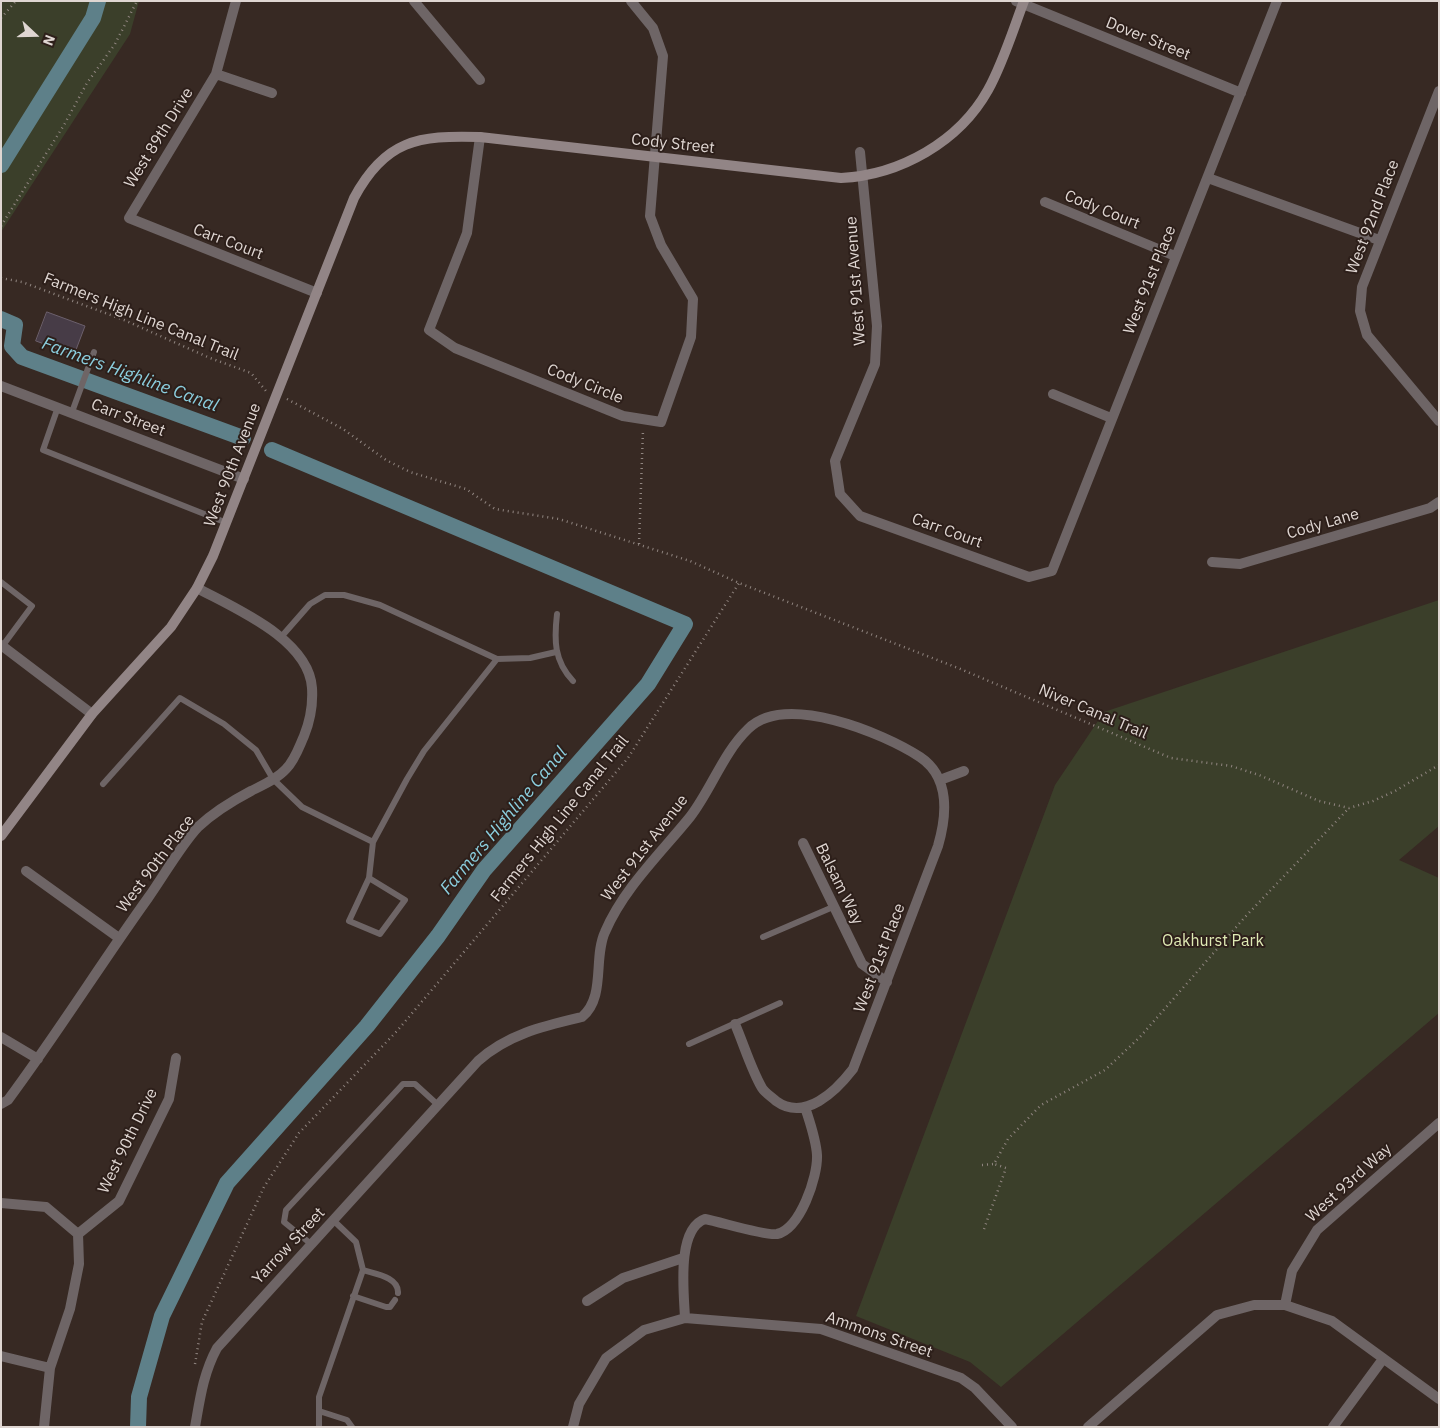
<!DOCTYPE html>
<html>
<head>
<meta charset="utf-8">
<style>
  body { margin:0 }
  #map { position:relative; width:1440px; height:1428px; overflow:hidden; background:#372923; font-family:"IBM Plex Sans",sans-serif }
  canvas { display:block }
  .frame { position:absolute; inset:0; border:2px solid #dfd6d2; pointer-events:none }
  .north { position:absolute; left:10px; top:10px; width:50px; height:50px; -webkit-text-stroke:4px #2d1f1a; paint-order:stroke; rotate:111deg; font-size:14px; font-weight:700; line-height:20px; text-align:center; color:#dfd6d2 }
  .north::after { content:''; display:block; margin:auto; width:18px; height:22px; background:#dfd6d2; clip-path:polygon(50% 0,100% 100%,50% 72%,0 100%) }
</style>
</head>
<body>
<div id="map">
<canvas width="1440" height="1428"></canvas>
<div class="frame"></div>
<div class="north">N</div>
</div>
<script>
const context = document.querySelector('canvas').getContext('2d');
context.lineJoin = 'round';
function fillPath(path, color) {
  context.fillStyle = color;
  context.fill(path, 'evenodd');
}
function strokePath(path, color, width, dash) {
  context.strokeStyle = color;
  context.lineWidth = width;
  context.lineCap = dash ? 'butt' : 'round';
  context.setLineDash(dash || []);
  context.stroke(path);
}
function label(font, color, halo, rows, align = 'center') {
  context.font = font + ' "IBM Plex Sans",sans-serif';
  context.lineWidth = 4;
  context.setLineDash([]);
  context.textBaseline = 'middle';
  context.strokeStyle = halo;
  context.fillStyle = color;
  for (const [text, x, y, turn = 0] of rows) {
    context.save();
    context.translate(x, y);
    context.rotate((+turn || 0) * Math.PI / 180);
    context.textAlign = isNaN(turn) ? turn : align;
    if (halo) context.strokeText(text, 0, 0);
    context.fillText(text, 0, 0);
    context.restore();
  }
}
fillPath(new Path2D(`
  M1,1H139L130,34L1,232Z
  M1439,600V826L1399,860L1439,878V1013L1001,1387L970,1362L856,1316L1055,785L1104,712Z`), '#3b3f2a');
strokePath(new Path2D(`
  M1,165L93,18L98,1
  M1,319L15,325L12,346L22,357L243,438
  M138,1427L139,1397L162,1316L227,1183L367,1026L438,936L484,870L648,684L685,624L272,450`), '#5e8089', 16);
const building = new Path2D(`
  M47,312L85,326L74,355L36,341Z`);
fillPath(building, '#473c47');
strokePath(building, '#6c606c', 1);
strokePath(new Path2D(`
  M1,18L16,1
  M1,226L64,125L87,83L115,44L137,1
  M1,278L22,282L124,320L210,358L251,373L266,391
  M287,399L343,429L386,460L410,472L466,489L495,509L559,519L690,561L739,583L958,668L1171,758L1231,766L1259,775L1319,801L1349,808L1373,801L1395,791L1439,765
  M639,544L643,430
  M982,1165L994,1164
  M984,1229L1006,1168L994,1164L1008,1139L1041,1105L1105,1070L1140,1037L1245,917L1349,808
  M195,1364L202,1322L264,1187L299,1133L397,1031L628,758L739,583`), '#918681', 2.5, [1, 4]);
strokePath(new Path2D(`
  M58,407L43,450L227,523
  M72,412L94,352
  M1,582L32,606L1,648
  M557,614C554,640 554,661 573,681
  M282,636L310,604L325,595H344L380,605L497,659L530,658L556,652
  M103,784L180,698L224,724L256,750L273,779L302,807L373,842
  M369,878L405,900L380,934L349,921L369,878L373,842L407,779L424,751L497,659
  M763,937L833,907
  M689,1044L780,1003
  M311,1244L284,1222L286,1210L403,1084H415L438,1105
  M363,1270C375,1274 399,1277 398,1293
  M353,1296L386,1307H390L395,1300
  M319,1411L347,1420L352,1427
  M319,1427V1397L363,1270L356,1242L333,1220`), '#6e6566', 6);
strokePath(new Path2D(`
  M236,1L216,74L129,218L317,293
  M414,1L480,80
  M1016,1L1241,93
  M216,74L272,93
  M1439,91L1362,287L1360,311L1367,335L1439,421
  M480,137L467,233L429,330L455,348L623,416L661,422L691,337L693,299L661,245L650,216L663,56L653,28L631,1
  M860,152L877,326L875,364L835,461L840,494L860,516L1029,577L1052,571L1277,1
  M1208,178L1379,240
  M1045,202L1175,256
  M1,386L244,479
  M1053,394L1111,418
  M1212,562L1240,564L1430,508L1439,502
  M1,645L92,714
  M940,780L964,771
  M803,843L862,964L887,982
  M26,871L119,938
  M1,1037L38,1059
  M1,1104L8,1100C57,1034 100,965 148,898C163,877 181,845 198,827C214,812 232,801 251,791C263,785 277,779 286,769C295,760 299,747 304,736C310,721 313,704 312,688C309,639 234,608 197,588
  M1,1203L46,1207L78,1234
  M587,1301L623,1278L683,1258
  M1285,1305L1292,1271L1317,1230L1439,1123
  M685,1318C684,1294 676,1229 705,1219C721,1222 765,1236 777,1234C800,1229 818,1177 817,1155C816,1139 810,1123 805,1107
  M1,1356L50,1368
  M44,1427L50,1368L70,1309L79,1264L78,1234L119,1201L169,1099L176,1058
  M195,1427C200,1399 203,1374 217,1348L478,1061C508,1034 544,1026 582,1017C606,997 593,958 605,932C624,888 660,854 690,817C711,790 723,753 748,729C785,692 883,733 920,757C950,777 947,815 938,846L853,1069C836,1091 805,1122 776,1101C772,1097 765,1093 762,1088C751,1069 744,1045 735,1024
  M573,1427L579,1404L606,1358L644,1330L685,1318L821,1329L961,1378L975,1388L1012,1427
  M1088,1427L1217,1315L1254,1305H1285L1332,1321L1439,1399
  M1333,1427L1383,1359`), '#6e6566', 10);
strokePath(new Path2D(`
  M1,836L92,714L171,627L197,588L213,556L354,198C385,140 418,135 480,137L841,178C900,175 959,142 988,90C1003,63 1013,30 1024,1`), '#928586', 10);
label('16px', '#dfd6d2', '#2d1f1a', [
  ["Dover Street",1148,39,22],
  ["West 89th Drive",159,138,-58],
  ["Cody Street",673,144,6],
  ["Cody Court",1102,210,22],
  ["West 92nd Place",1373,217,-69],
  ["Carr Court",228,242,21],
  ["West 91st Place",1150,280,-68],
  ["West 91st Avenue",856,281,-94],
  ["Farmers High Line Canal Trail",141,317,22],
  ["Cody Circle",585,384,22],
  ["Carr Street",128,418,21],
  ["West 90th Avenue",233,465,-69],
  ["Cody Lane",1323,524,-16],
  ["Carr Court",947,531,20],
  ["Niver Canal Trail",1093,712,23],
  ["Farmers High Line Canal Trail",560,819,-51],
  ["West 91st Avenue",645,848,-52],
  ["West 90th Place",156,864,-53],
  ["Balsam Way",839,884,64],
  ["West 91st Place",880,958,-69],
  ["West 90th Drive",128,1141,-64],
  ["West 93rd Way",1349,1183,-42],
  ["Yarrow Street",289,1246,-47],
  ["Ammons Street",879,1335,19]
]);
label('16px', '#dfeab4', '#2d1f1a', [
  ["Oakhurst Park",1213,941]
]);
label('italic 18px', '#8bcede', '#2d1f1a', [
  ["Farmers Highline Canal",130,375,20],
  ["Farmers Highline Canal",504,821,-50]
]);
</script>
</body>
</html>
